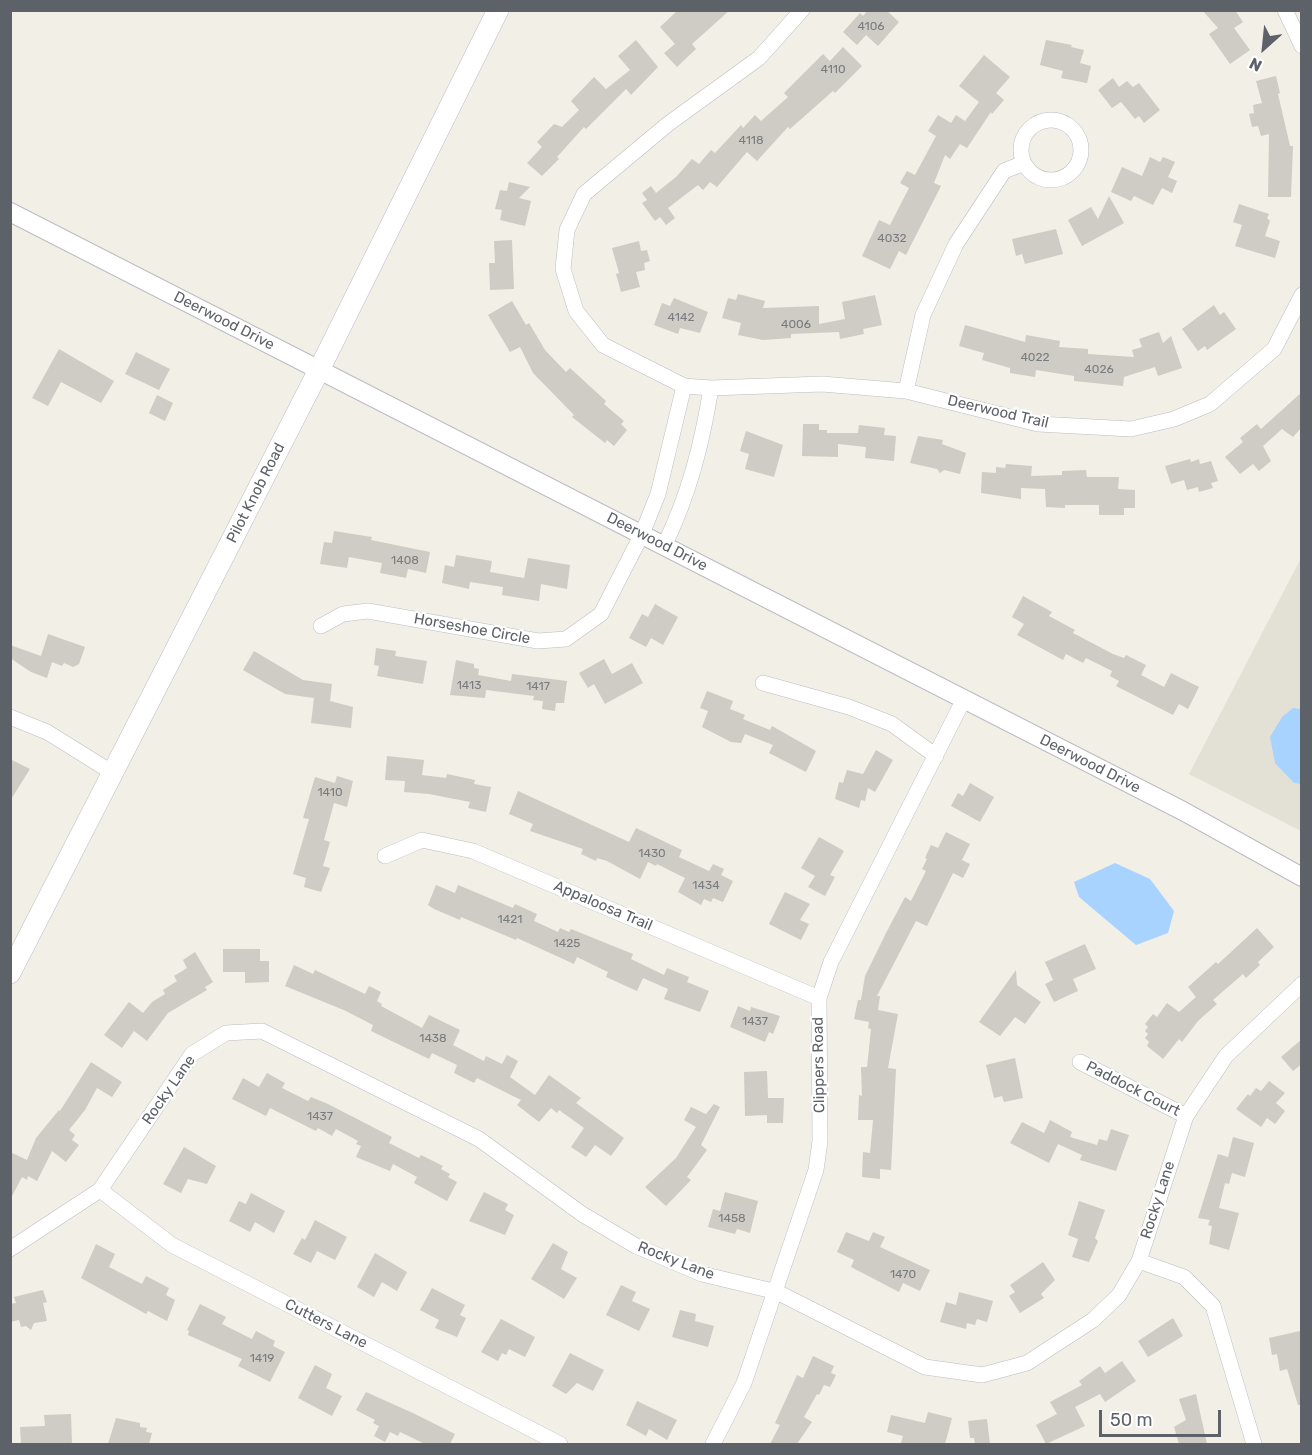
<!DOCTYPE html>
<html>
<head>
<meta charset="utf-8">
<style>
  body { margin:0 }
  #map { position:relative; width:1312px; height:1455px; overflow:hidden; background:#f1efe6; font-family:Rubik,sans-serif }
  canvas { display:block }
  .frame { position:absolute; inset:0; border:12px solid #5d6168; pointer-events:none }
  .north { position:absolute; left:1234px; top:18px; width:60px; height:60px; -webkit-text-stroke:4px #fff; paint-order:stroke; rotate:207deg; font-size:16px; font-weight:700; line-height:24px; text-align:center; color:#5d6168 }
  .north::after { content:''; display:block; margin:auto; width:21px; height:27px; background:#5d6168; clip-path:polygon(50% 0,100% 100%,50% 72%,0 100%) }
  .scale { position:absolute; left:1099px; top:1410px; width:122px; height:27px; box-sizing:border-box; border:3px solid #5d6168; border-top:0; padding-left:8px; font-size:18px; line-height:21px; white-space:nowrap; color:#5d6168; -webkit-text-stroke:4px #fff; paint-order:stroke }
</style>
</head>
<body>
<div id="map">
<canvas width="1312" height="1455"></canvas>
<div class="frame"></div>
<div class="north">N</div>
<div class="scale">50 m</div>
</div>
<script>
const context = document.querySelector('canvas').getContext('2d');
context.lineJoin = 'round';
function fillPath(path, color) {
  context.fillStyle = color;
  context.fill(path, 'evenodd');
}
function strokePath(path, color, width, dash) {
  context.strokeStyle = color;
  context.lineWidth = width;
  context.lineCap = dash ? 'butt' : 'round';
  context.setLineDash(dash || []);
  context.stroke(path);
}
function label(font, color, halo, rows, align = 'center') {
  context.font = font + ' Rubik,sans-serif';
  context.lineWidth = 4.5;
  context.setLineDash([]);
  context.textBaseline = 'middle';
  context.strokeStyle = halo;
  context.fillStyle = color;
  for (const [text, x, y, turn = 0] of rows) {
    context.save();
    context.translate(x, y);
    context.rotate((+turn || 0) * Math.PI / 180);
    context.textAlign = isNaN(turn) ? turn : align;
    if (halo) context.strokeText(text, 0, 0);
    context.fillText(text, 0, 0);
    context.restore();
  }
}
fillPath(new Path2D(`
  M1301,558V831L1189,774Z`), '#e3e1d6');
fillPath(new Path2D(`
  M1293,708L1301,709V784L1294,783L1275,763L1270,737L1282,717Z
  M1115,863L1150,879L1174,911L1168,933L1136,945L1079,897L1074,882Z`), '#a8d3ff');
fillPath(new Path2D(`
  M678,10H730L692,44L696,49L677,67L664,53L675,44L660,27Z
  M868,10H886L899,22L878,46L866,35L857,45L843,32L860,13L863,16Z
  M1202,10H1235L1243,22L1234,28L1250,50L1230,64L1209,34L1218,28Z
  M636,40L658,67L631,95L626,89L586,129L584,127L557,157L559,159L542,176L527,163L542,147L537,142L554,124L562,127L579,110L571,101L594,77L606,89L630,70L618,56Z
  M1046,40L1072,45L1071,47L1084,50L1080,63L1091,66L1087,83L1061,78L1063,71L1040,65Z
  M843,47L862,66L835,93L833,91L790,129L788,127L757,161L747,152L717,187L710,182L703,190L698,185L668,208L675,218L666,225L660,217L655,221L642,203L647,200L642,193L651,186L656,193L676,177L692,159L699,164L711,150L715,153L741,125L743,128L755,115L761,121L788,97L784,93L823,54L830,61Z
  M984,55L1010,77L996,93L1004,100L992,114L991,112L967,148L960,144L950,159L945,155L934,183L941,186L906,255L899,251L890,269L862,256L879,220L890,225L909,188L900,183L907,171L915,175L936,136L928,131L938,115L951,123L956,115L965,121L979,102L959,86Z
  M1276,76L1280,93L1278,94L1290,146H1293L1291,197H1268L1269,134L1261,136L1258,126L1252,127L1249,114L1254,113L1253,105L1262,103L1256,81Z
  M1113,78L1119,87L1127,81L1133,87L1139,83L1160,110L1144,123L1139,116L1135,119L1121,102L1112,108L1098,90Z
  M1150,157L1160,162L1163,157L1175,162L1168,177L1177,181L1172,193L1162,188L1153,205L1134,196L1131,201L1111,192L1122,167L1142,176Z
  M509,182L530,187L519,198L531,201L525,226L500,220L502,210L495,209L500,190L507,191Z
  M1109,196L1124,223L1082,246L1068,220L1091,207L1098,219Z
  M1239,204L1269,214L1267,218L1270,221L1265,236L1280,241L1275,258L1235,246L1242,225L1233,222Z
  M1056,229L1063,254L1025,264L1022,254L1016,256L1012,239Z
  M512,240L514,289L490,290L489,263H495L494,241Z
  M639,241L641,251L647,250L650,261L644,263L645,270L636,272L640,287L621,292L616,274L619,273L612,248Z
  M738,294L765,301L763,308L819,306V324L845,319L842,302L875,295L882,325L863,329L864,334L840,339L839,332L791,334V338L763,340L738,335L741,323L722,318L728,298L736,300Z
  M674,298L708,312L700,333L680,328L678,334L654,325L662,303L670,306Z
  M512,301L526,325L529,323L545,350L566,372L570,368L606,401L604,404L624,421L621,424L627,430L614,446L607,440L605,443L572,417L574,415L533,373L520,347L510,352L488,315Z
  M1214,305L1220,315L1224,312L1236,329L1207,350L1205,346L1198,351L1182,329Z
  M965,325L1025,342L1026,335L1060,341L1059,347L1088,349V354L1134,357L1132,350L1142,347L1139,339L1159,332L1163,343L1171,336L1182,368L1158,376L1155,367L1124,377L1123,386L1074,381V376L1036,370L1035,377L1010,373V368L982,360L984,353L959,346Z
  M59,349L114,381L101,403L61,382L48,406L32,398Z
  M136,352L170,369L159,390L125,374Z
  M1302,392V427L1293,437L1282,429L1263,446L1271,461L1259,471L1253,464L1240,474L1225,457L1243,442L1240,438L1257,424L1261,429Z
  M157,395L173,403L165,421L149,413Z
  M803,424H819V430H827V433H858L859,425L885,428L884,435L896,436L894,461L865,458L866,447L838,444V457L802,456Z
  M746,431L783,445L774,477L745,469L749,454L740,451Z
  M918,436L943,440L942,444L966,453L960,474L944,470L940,473L937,469L910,463Z
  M1190,459L1191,462L1199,459L1200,464L1211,461L1218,481L1211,483L1213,488L1199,492L1198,487L1187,490L1184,480L1171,484L1165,466Z
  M1006,464L1032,466L1031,476L1062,475V471L1086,470L1087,477H1119L1118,489L1135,490V508H1124V515H1099V505H1065V508L1046,507L1045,489L1021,488V499L981,493L982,472L996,473V467L1005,468Z
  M334,531L372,537L371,540L430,552L426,573L408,569L406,578L380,573L382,563L349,557L347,568L320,564L324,542L332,543Z
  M456,555L492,561L490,572L524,578L528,558L570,565L567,589L541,584L539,601L502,595L503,587L470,582L469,589L442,583L445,565L454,567Z
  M1023,596L1052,612L1049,616L1075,630L1073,633L1113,654L1124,658L1126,655L1146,665L1141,675L1164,687L1171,673L1199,687L1188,709L1179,704L1173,715L1116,686L1119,681L1110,676L1112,671L1086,658L1083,663L1066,654L1063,660L1017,635L1024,624L1012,617Z
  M655,604L678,617L663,645L651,638L646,647L629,638L642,614L648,617Z
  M48,634L85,647L79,664L73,667L64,663L62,666L52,662L47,678L31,672L10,658V645L41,656Z
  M376,648L396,651L395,656L427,661L423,684L377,676L379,666L374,665Z
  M254,651L303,680L332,684L330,701L353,707L351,728L311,723L314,698L285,694L243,670Z
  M604,659L612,674L632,663L643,683L605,704L594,684L588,688L579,673Z
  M456,660L474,664V668L479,669L478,675L511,681L512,674L567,681L564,703H556L555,711L542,709L543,701L533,700L534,696L486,690L485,698L450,695Z
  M707,691L733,701L730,709L745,715L743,719L770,730L772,726L816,751L806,772L769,753L773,745L745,734L741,743L731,742L702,727L708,711L700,708Z
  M876,750L893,760L875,792L868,788L865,801L861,800L859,808L835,799L839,782L843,783L847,770L863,774Z
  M387,756L424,760L422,775L446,778L447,774L475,780L474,784L491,787L486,812L468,808L470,802L429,794L404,792L405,781L385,780Z
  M10,759L30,769L10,801Z
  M337,776L353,781L347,807L334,803L324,840L330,842L323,866L330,868L321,892L304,887L306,878L293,874L309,819L303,818L315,777L335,783Z
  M970,783L994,797L980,822L951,806L958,793L963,796Z
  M518,791L629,842L636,828L682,850L679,857L709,871L713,864L724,869L721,875L733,881L723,902L713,898L711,902L704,899L701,905L678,892L685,878L657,864L656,866L648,862L640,879L607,861L597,858L596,861L581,854L583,849L530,831L533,824L509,814Z
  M946,832L970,844L962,860L970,864L963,878L953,873L927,926L916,921L877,996H880L878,1010L898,1014L888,1068L896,1069L891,1170L880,1169V1179L862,1177L863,1152L870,1153L873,1120H858L859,1095L862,1096L861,1067H867L871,1029L868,1028L869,1022L854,1019L858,1000H861L865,976L886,933L905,897L911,901L926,871L922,869L927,859L925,858L931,845L938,848Z
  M819,837L844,851L830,875L835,877L825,896L808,887L815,876L801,868Z
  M436,885L455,893L458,885L513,908L515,904L537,914L534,921L558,932L560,928L569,932L571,929L633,954L631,959L664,975L667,968L689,977L687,982L709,991L700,1012L664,999L668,989L643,978L637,991L606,977L608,972L577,957L574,964L517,938L516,940L461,917L460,920L434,909L428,905Z
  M785,892L810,904L800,920L809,924L801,940L769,924Z
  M1257,928L1274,947L1258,962L1260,965L1246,978L1243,974L1213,1000L1217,1004L1198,1021L1182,1042L1179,1039L1163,1059L1147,1046L1149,1042L1145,1038L1148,1034L1145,1031L1148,1027L1145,1024L1153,1014L1157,1017L1167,1003L1179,1012L1196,997L1188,987L1216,962L1218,964Z
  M1085,944L1096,969L1073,979L1078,991L1054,1002L1045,984L1053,980L1045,962Z
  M223,949H260V961H269V982L245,983V972H223Z
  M195,952L213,982L205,987L207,990L168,1013L147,1041L134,1031L122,1048L104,1035L129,1002L143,1013L152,1002L165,994L163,990L177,981L174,976L187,968L183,960Z
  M294,965L313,974L315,970L365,994L369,986L381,992L377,1001L382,1004L381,1006L422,1028L429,1015L460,1030L453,1045L484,1061L486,1056L502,1064L507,1055L518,1061L510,1077L535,1095L549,1075L581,1098L576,1103L624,1138L611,1156L595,1145L586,1157L571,1147L584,1128L559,1110L557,1113L551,1108L539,1122L517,1105L521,1100L477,1078L474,1083L454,1073L457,1065L432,1053L429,1059L371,1031L373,1025L346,1011L285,986Z
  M1016,970L1017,985L1041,1002L1025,1024L1015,1017L1000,1036L979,1022Z
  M738,1006L750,1011L751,1007L780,1016L773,1034L769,1032L765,1042L730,1027Z
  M1302,1039V1064L1293,1071L1281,1057Z
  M1015,1058L1023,1098L1004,1102L1002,1096L994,1098L986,1065Z
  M91,1062L122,1082L112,1097L97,1088L85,1110L69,1130L75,1135L72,1140L79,1145L66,1162L52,1151L37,1181L28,1176L27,1180L22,1177L10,1200V1152L27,1160L36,1138L59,1110L60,1111Z
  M767,1071L768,1098H784L783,1123H767V1115L745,1116L744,1072Z
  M267,1073L285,1083L282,1088L308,1101L311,1097L328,1104L392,1137L389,1143L419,1158L421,1155L443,1166L441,1169L450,1174L448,1177L457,1182L447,1201L414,1183L417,1177L393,1164L390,1171L356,1157L361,1146L356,1144L358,1141L336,1129L332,1136L318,1128L316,1131L270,1108L266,1116L232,1099L243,1078L259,1087Z
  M1269,1081L1285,1093L1276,1103L1285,1111L1275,1124L1267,1118L1261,1127L1236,1109L1248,1094L1250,1096L1256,1088L1261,1091Z
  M714,1104L720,1107L701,1145L707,1150L687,1177L691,1180L666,1206L645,1187L676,1158L696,1127L684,1120L691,1107L706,1114Z
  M1050,1120L1072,1132L1070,1137L1097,1145L1099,1139L1107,1141L1111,1129L1129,1135L1116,1171L1080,1160L1082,1155L1058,1144L1049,1163L1010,1143L1022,1122L1044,1133Z
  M1233,1137L1254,1143L1245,1177L1232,1173L1229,1184L1225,1183L1219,1208L1239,1213L1229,1250L1209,1244L1212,1226L1208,1225L1210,1220L1198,1218L1218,1154L1228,1157Z
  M184,1147L216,1166L207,1184L188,1179L181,1193L163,1184Z
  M484,1192L508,1204L505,1210L514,1215L505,1235L469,1221Z
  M725,1192L758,1201L750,1233L737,1229L735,1234L708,1227L713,1209L720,1211Z
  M251,1193L285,1211L274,1233L255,1222L250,1232L229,1221L239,1201L246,1204Z
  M1079,1201L1105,1210L1095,1238L1098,1241L1089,1262L1072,1257L1078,1239L1068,1235Z
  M315,1220L347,1237L335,1260L317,1251L311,1263L293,1254L302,1238L305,1240Z
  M846,1232L869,1241L873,1232L885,1237L880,1247L930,1270L920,1291L903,1283L899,1292L851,1267L854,1260L837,1252Z
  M553,1243L568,1252L561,1269L577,1278L564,1299L531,1279Z
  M96,1244L115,1254L109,1267L142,1284L146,1276L169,1288L166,1295L175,1300L167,1321L148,1311L146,1314L81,1278Z
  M375,1253L407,1272L397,1291L382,1282L374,1297L357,1287Z
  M1043,1262L1055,1280L1041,1294L1044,1298L1020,1313L1009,1296L1015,1292L1010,1285Z
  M621,1285L636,1292L632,1301L650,1309L639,1331L606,1315Z
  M432,1288L465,1305L460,1315L466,1318L457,1337L435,1328L439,1320L420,1310Z
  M43,1290L47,1302L43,1303L47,1321L34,1323L31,1330L26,1326L21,1327L19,1320L10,1322V1304L16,1303L14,1297Z
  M959,1292L993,1301L987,1322L977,1319L975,1325L967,1323L966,1329L940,1322L946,1302L956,1305Z
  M200,1304L226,1317L222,1324L252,1339L256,1331L275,1341L273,1346L285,1352L270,1382L238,1366L242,1359L188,1335L189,1331L187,1330Z
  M680,1310L696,1314L695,1321L714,1326L708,1347L672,1337Z
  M1173,1318L1183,1336L1148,1357L1138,1341Z
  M501,1319L535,1337L525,1357L509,1349L506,1355L502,1353L498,1361L481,1352Z
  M1300,1331L1302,1405H1298L1287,1369L1280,1371L1277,1354L1272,1355L1269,1338Z
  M570,1353L604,1370L593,1391L577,1383L566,1394L552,1386Z
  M813,1356L834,1366L831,1373L836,1375L830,1387L824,1385L819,1395L817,1394L804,1417L812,1422L797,1444H770L780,1425L775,1423L797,1375L803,1378Z
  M1122,1361L1136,1381L1105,1402L1100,1394L1075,1407L1085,1426L1046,1444L1036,1425L1057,1414L1050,1402L1082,1385L1079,1381L1100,1366L1105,1373Z
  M315,1365L332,1374L326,1388L342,1396L332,1416L298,1398Z
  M366,1392L415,1414L455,1434L450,1444H425L400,1432L398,1436L390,1432L385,1442L374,1436L379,1426L373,1423L375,1420L356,1410Z
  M1196,1394L1207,1444H1179L1174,1427L1186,1420L1179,1399Z
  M637,1401L677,1420L667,1440L649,1429L646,1436L626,1425Z
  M928,1412L952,1418L945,1444H908L901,1443L903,1436L887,1432L891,1415L925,1423Z
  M71,1414L72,1444H21L20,1427L45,1426L44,1415Z
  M116,1418L140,1423V1427L147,1428L146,1432L152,1433L149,1444H108Z
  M987,1419L990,1444H975L974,1438H970L968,1421Z`), '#ceccc4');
const minor = new Path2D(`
  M802,10L759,58L668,124L584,194L567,230L563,269L576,311L603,345L684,386L711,388L822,384L906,391L1038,424L1131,429L1174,419L1210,404L1274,349L1302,295
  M1285,10L1302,46
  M1021 150a30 30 0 1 1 60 0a30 30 0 1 1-60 0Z
  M906,391L923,315L956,244L1004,171L1024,163
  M664,546C689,495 702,444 711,388
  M321,626L343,614L368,611L538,641L566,639L601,614L642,534L658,494L684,386
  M763,683L849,707L892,724L936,756
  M10,717L47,732L113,773
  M385,856L422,840L473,851L819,998
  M1080,1062L1186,1116
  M100,1190L172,1245L560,1444
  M10,1249L100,1190L192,1054L226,1033L262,1031L479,1139L582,1214L636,1246L702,1274L777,1292L925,1367L982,1375L1027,1363L1093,1320L1119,1295L1139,1261L1186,1116L1226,1056L1302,984
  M1139,1261L1184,1277L1213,1306L1254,1444
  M713,1444L744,1383L816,1170L820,1141L819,998L831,962L964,699`);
const tertiary = new Path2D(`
  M10,212L1183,811L1302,877`);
const secondary = new Path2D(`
  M10,973L319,370L498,10`);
strokePath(minor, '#babdc2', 16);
strokePath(tertiary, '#babdc2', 20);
strokePath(secondary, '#bbbec5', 22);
strokePath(minor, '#fff', 15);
strokePath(tertiary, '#fff', 18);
strokePath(secondary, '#fff', 21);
label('12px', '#797c7f', null, [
  ["4106",871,27],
  ["4110",833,70],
  ["4118",751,141],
  ["4032",892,239],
  ["4142",681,318],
  ["4006",796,325],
  ["4022",1035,358],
  ["4026",1099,370],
  ["1408",405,561],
  ["1413",469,686],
  ["1417",538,687],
  ["1410",330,793],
  ["1430",652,854],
  ["1434",706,886],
  ["1421",510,920],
  ["1425",567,944],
  ["1437",755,1022],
  ["1438",433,1039],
  ["1437",320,1117],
  ["1458",732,1219],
  ["1470",903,1275],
  ["1419",262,1359]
]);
label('15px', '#5d6168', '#fff', [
  ["Deerwood Drive",224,321,27],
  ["Deerwood Trail",998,412,13],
  ["Pilot Knob Road",256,493,-63],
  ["Deerwood Drive",657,542,27],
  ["Horseshoe Circle",472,629,10],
  ["Deerwood Drive",1090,764,27],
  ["Appaloosa Trail",603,906,23],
  ["Clippers Road",819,1065,-91],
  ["Paddock Court",1133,1089,27],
  ["Rocky Lane",169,1090,-55],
  ["Rocky Lane",1158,1200,-72],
  ["Rocky Lane",676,1261,21],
  ["Cutters Lane",326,1324,27]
]);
</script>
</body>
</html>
